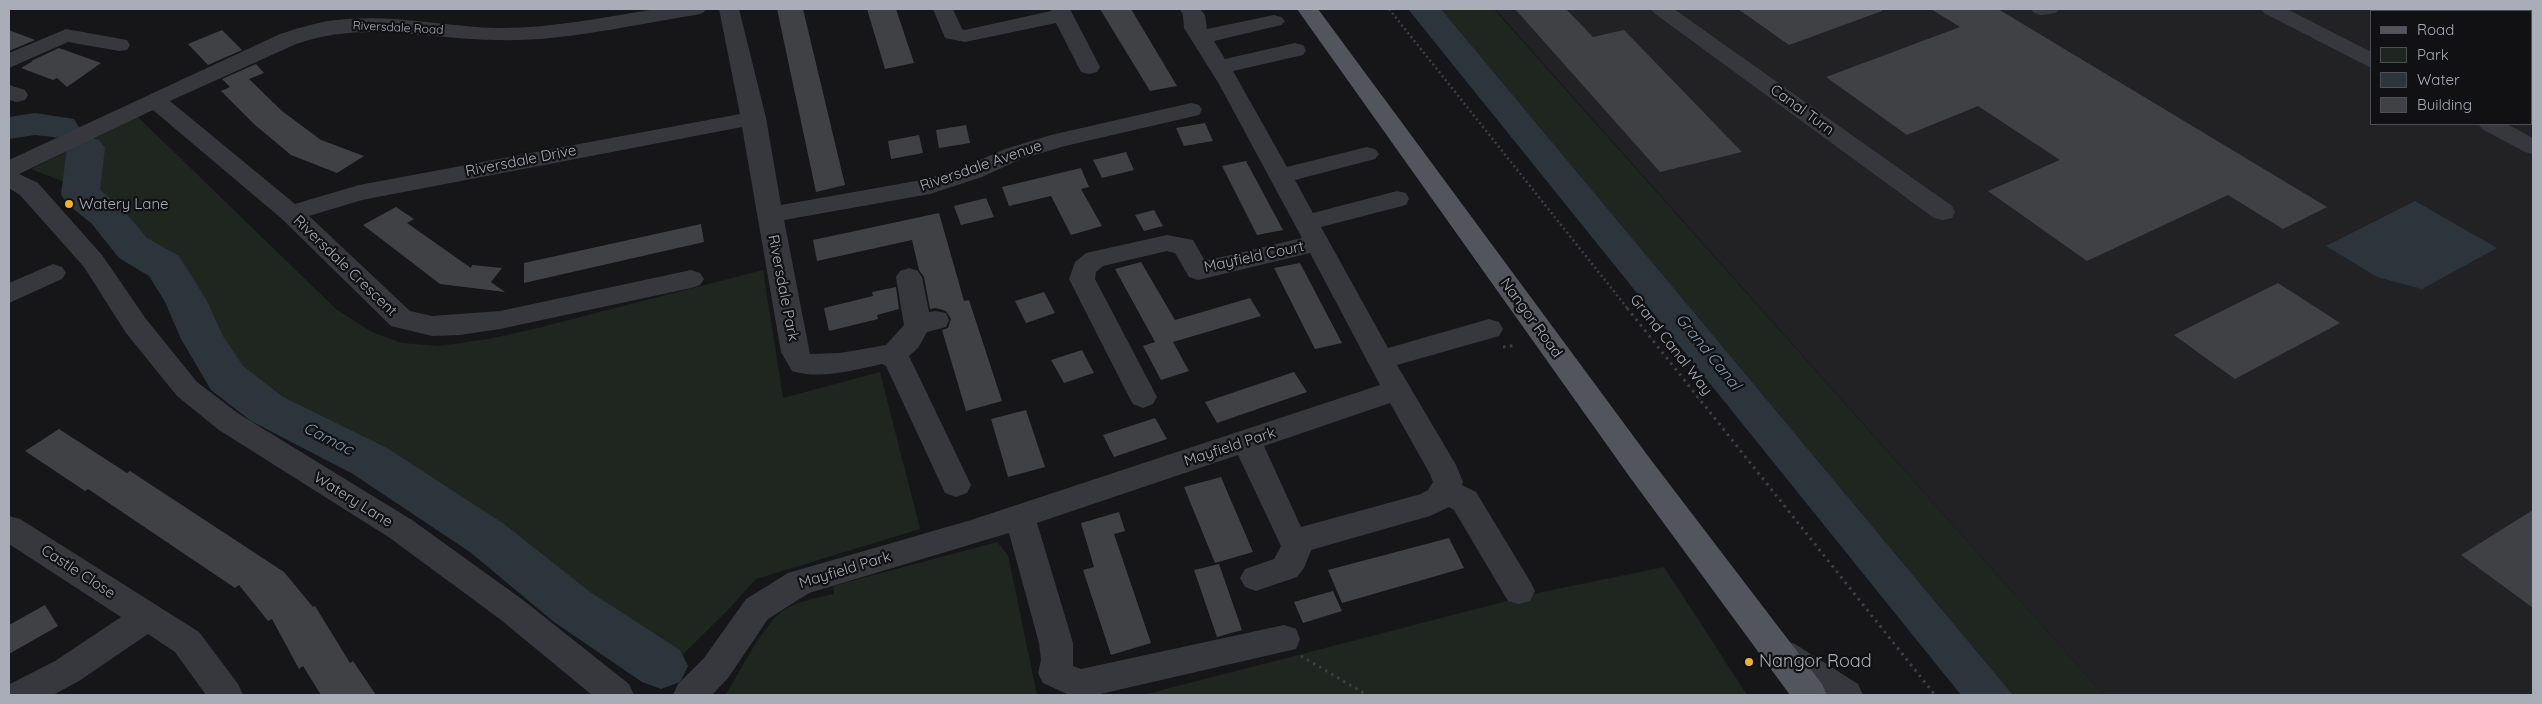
<!DOCTYPE html>
<html>
<head>
<meta charset="utf-8">
<style>
  body { margin:0 }
  #map { position:relative; width:2542px; height:704px; overflow:hidden; background:#161618; font-family:Quicksand,sans-serif }
  canvas { display:block }
  .frame { position:absolute; inset:0; border:10px solid #a8adb8; pointer-events:none }
  .legend { position:absolute; left:2370px; top:10px; width:162px; height:115px; box-sizing:border-box; background:#111113; border:1px solid #4d4f55; margin:0; padding:6px 9px; list-style:none; font-size:15px; color:#a8adb8 }
  .legend li { display:flex; align-items:center; gap:10px; height:25px }
  .legend b { width:25px; border:1px solid #4d4f55 }
</style>
</head>
<body>
<div id="map">
<canvas width="2542" height="704"></canvas>
<div class="frame"></div>
<ul class="legend">
<li><b style="height:6px;background:#53555c"></b>Road</li>
<li><b style="height:14px;background:#1e261f"></b>Park</li>
<li><b style="height:14px;background:#2c353c"></b>Water</li>
<li><b style="height:14px;background:#404145"></b>Building</li>
</ul>
</div>
<script>
const context = document.querySelector('canvas').getContext('2d');
context.lineJoin = 'round';
function fillPath(path, color) {
  context.fillStyle = color;
  context.fill(path, 'evenodd');
}
function strokePath(path, color, width, dash) {
  context.strokeStyle = color;
  context.lineWidth = width;
  context.lineCap = dash ? 'butt' : 'round';
  context.setLineDash(dash || []);
  context.stroke(path);
}
function label(font, color, halo, rows, align = 'center') {
  context.font = font + ' Quicksand,sans-serif';
  context.lineWidth = 4.5;
  context.setLineDash([]);
  context.textBaseline = 'middle';
  context.strokeStyle = halo;
  context.fillStyle = color;
  for (const [text, x, y, turn = 0] of rows) {
    context.save();
    context.translate(x, y);
    context.rotate((+turn || 0) * Math.PI / 180);
    context.textAlign = isNaN(turn) ? turn : align;
    if (halo) context.strokeText(text, 0, 0);
    context.fillText(text, 0, 0);
    context.restore();
  }
}
fillPath(new Path2D(`
  M1495,9H2533V695H2104ZM2371,11H2531V124H2371Z`), '#222225');
fillPath(new Path2D(`
  M1441,9H1494L2104,695H2013Z
  M138,117L337,310L372,332L402,343L439,346L488,339L534,329L763,270L783,398L880,372L920,529L756,579L727,611L675,662L629,630L577,601L545,572L494,535L379,456L278,403L237,375L213,336L194,298L169,264L139,243L115,211L87,191L31,169Z
  M997,542L1008,555L1037,695L726,694C740,672 760,630 780,613C793,602 817,598 834,594L833,586Z
  M1664,567L1747,695H1143L1542,592Z`), '#1e261f');
fillPath(new Path2D(`
  M1408,9H1441L2013,695H1961Z
  M2415,201L2497,248L2422,289L2377,277L2326,246Z`), '#2c353c');
fillPath(new Path2D(`
  M35,113L74,119L79,127L74,135L61,138L35,135L9,139V117Z
  M86,136L99,140L105,148L100,190L120,206L147,238L179,256L207,301L223,336L243,366L283,397L387,448L504,524L590,592L680,650L688,666L680,682L661,689L642,682L554,622L470,552L353,474L251,421L211,390L181,339L165,302L149,276L119,258L92,224L66,203L61,194L67,148L73,140Z`), '#2c353c');
fillPath(new Path2D(`
  M777,9H803L845,185L816,192Z
  M867,9H896L914,63L885,69Z
  M1100,9H1131L1177,86L1150,91Z
  M1515,9H1566L1593,37L1624,30L1742,152L1660,172Z
  M1738,9H1882V11L1789,45Z
  M1931,9H1998L2327,207L2283,229L2228,195L2087,261L1988,191L2060,160L1978,106L1907,135L1826,77L1960,27Z
  M9,30L35,40L9,51Z
  M222,30L242,50L208,65L188,44Z
  M59,48L101,63L67,87L57,78L53,80L21,68L33,61H31Z
  M256,64L264,73L249,79L282,111L321,140L364,156L337,173L291,155L255,125L221,91L230,87L222,79Z
  M1205,123L1213,141L1184,146L1176,128Z
  M966,125L970,143L939,148L936,130Z
  M919,135L923,153L891,159L888,141Z
  M1126,152L1134,170L1102,178L1093,160Z
  M1246,161L1283,230L1257,235L1222,166Z
  M1081,168L1089,187L1081,189L1102,226L1071,235L1051,196L1009,206L1002,187Z
  M986,198L994,217L961,225L954,206Z
  M396,207L414,219L407,223L471,268L472,265L502,268L491,282L505,292L440,284L363,225Z
  M1154,210L1163,226L1144,231L1135,215Z
  M939,213L964,301L969,300L1002,401L966,411L942,330L948,328L951,319L946,311L936,308L930,309L924,277L919,270L912,240L817,261L813,240Z
  M701,224L704,242L524,283V263Z
  M1141,262L1175,320L1250,298L1261,316L1173,342L1189,371L1161,380L1143,346L1155,342L1115,269Z
  M1300,263L1342,343L1315,349L1274,268Z
  M2278,283L2340,323L2235,379L2174,335Z
  M896,287L899,309L877,315L878,319L829,331L824,308L873,296L872,292Z
  M1044,292L1055,313L1026,323L1015,301Z
  M1082,350L1094,373L1064,383L1051,360Z
  M1294,372L1307,392L1217,423L1205,402Z
  M1026,410L1045,467L1008,477L991,419Z
  M1155,418L1167,439L1114,457L1103,435Z
  M59,429L127,473L130,471L284,572L313,607L315,606L350,663L353,661L376,695H321L303,666L299,669L272,619L268,621L239,585L235,588L88,489L85,491L25,451Z
  M1221,477L1253,552L1215,563L1184,487Z
  M2533,510V608L2461,555Z
  M1119,512L1125,531L1114,534L1151,643L1111,655L1083,570L1094,567L1081,523Z
  M1449,538L1464,568L1342,603L1328,570Z
  M1219,564L1242,630L1217,637L1194,570Z
  M1333,591L1342,611L1303,623L1294,602Z
  M45,605L58,626L9,654V625Z`), '#404145');
strokePath(new Path2D(`
  M1389,9L1628,309`), '#3d3f44', 2.5, [2, 3]);
strokePath(new Path2D(`
  M1627,308L1935,695
  M1503,347L1517,345
  M1301,656L1367,695`), '#3d3f44', 3, [2.5, 4.5]);
fillPath(new Path2D(`
  M657,9H706L703,13L696,15C630,25 563,42 496,40C425,39 365,20 296,44L170,101L295,204L359,185L740,114L719,9H739L766,118L781,205L927,179L964,167L1005,149L1051,135L1191,103L1199,105L1202,110L1199,115L1065,146L1021,159L982,177L930,194L784,220L810,354L840,353L886,345L904,325L896,277L900,271L909,268L918,271L922,277L929,312L936,311L946,313L949,320L946,327L927,332L918,348L909,356L971,485L967,493L956,497L945,493L886,366L882,364C853,370 821,380 792,371L781,352L742,127L362,200L309,216L410,311L432,316L500,311L691,270L700,273L704,279L700,285L691,288L500,329L460,335L432,336L391,326L282,219L153,110L19,174L38,183L102,255L146,319L197,382L239,414L412,520L523,600L629,684L634,695H592L501,620L390,538L219,430L177,396L126,333L84,267L20,195L9,188V160L280,34C302,27 324,20 347,19C396,15 445,26 495,28C549,29 603,17 657,9Z
  M933,9H953L962,29L965,30L1051,11L1050,9H1070L1100,67L1097,72L1089,74L1081,72L1056,23L965,42L945,38Z
  M1180,9H1200L1205,15L1207,29L1274,15L1281,17L1285,21L1281,25L1214,41L1225,59L1295,43L1303,45L1306,50L1303,55L1233,71L1287,167L1367,147L1375,149L1379,154L1375,159L1295,180L1313,213L1397,191L1406,193L1409,199L1406,205L1321,227L1388,348L1489,319L1499,322L1503,329L1499,336L1397,365L1456,465L1463,482L1462,485L1476,492L1530,581L1535,591L1530,601L1519,604L1508,601L1454,510L1449,507L1430,516L1311,550L1304,568L1297,577L1256,591L1245,587L1240,578L1245,569L1274,559L1281,546L1238,455L1037,523L1073,643V666L1081,669L1284,625L1296,629L1300,639L1296,649L1096,695H1069L1043,683L1038,673L1041,660L1039,643L1009,533L809,593L768,619L728,678L712,695H673L678,684L704,658L746,599L788,573L971,520L1380,385L1310,253L1198,280L1189,277L1175,253L1167,251L1103,266L1096,272L1095,279L1157,397L1153,404L1143,408L1133,404L1129,397L1069,279L1075,262L1086,253L1167,235L1193,240L1205,261L1302,238L1219,84L1184,28L1183,15ZM1390,403L1430,474L1433,482L1428,490L1421,494L1301,527L1264,446Z
  M1651,9H1674L1952,206L1955,212L1952,218L1943,220L1934,218L1654,13Z
  M2031,9H2059L2056,13L2041,15L2034,13Z
  M2261,9H2287L2371,52V68L2264,13Z
  M66,29L127,40L130,45L127,50L119,51L68,42L9,68V53Z
  M9,85L25,90L28,95L25,100L17,102L9,100Z
  M2478,124H2507L2533,138V154L2525,152L2482,129Z
  M53,264L62,267L66,273L62,279L9,303V283Z
  M9,516L20,519L199,632L238,684L243,695H206L175,652L148,634L79,681L53,695H9L10,684L55,661L121,617L9,544Z
  M1783,640L1795,644L1858,684L1863,695H1818L1771,664L1766,654L1771,644Z`), '#37383d');
fillPath(new Path2D(`
  M1297,9H1318L1651,460L1822,684L1827,695H1790L1629,476Z`), '#53555c');
for (const [x, y, r, color] of [
  [69,204,5,"#f2b134"],
  [1749,662,5,"#f2b134"]
]) {
  const dot = new Path2D();
  dot.arc(x, y, r, 0, 2 * Math.PI);
  context.fillStyle = color;
  context.fill(dot);
  strokePath(dot, '#111113', 2);
}
label('12px', '#a8adb8', '#111113', [
  ["Riversdale Road",398,28,3]
]);
label('15px', '#a8adb8', '#111113', [
  ["Canal Turn",1802,110,36],
  ["Riversdale Drive",521,161,-11],
  ["Riversdale Avenue",981,166,-19],
  ["Mayfield Court",1254,257,-12],
  ["Riversdale Crescent",345,266,44],
  ["Riversdale Park",783,288,79],
  ["Nangor Road",1531,318,54],
  ["Grand Canal Way",1671,345,52],
  ["Mayfield Park",1230,447,-18],
  ["Watery Lane",353,500,32],
  ["Mayfield Park",845,570,-17],
  ["Castle Close",78,572,33]
]);
label('15px', '#a8adb8', '#111113', [
  ["Watery Lane",79,204]
], 'left');
label('italic 16px', '#7f9bb3', '#111113', [
  ["Grand Canal",1708,352,51],
  ["Camac",328,439,27]
]);
label('18px', '#a8adb8', '#111113', [
  ["Nangor Road",1759,662]
], 'left');
</script>
</body>
</html>
